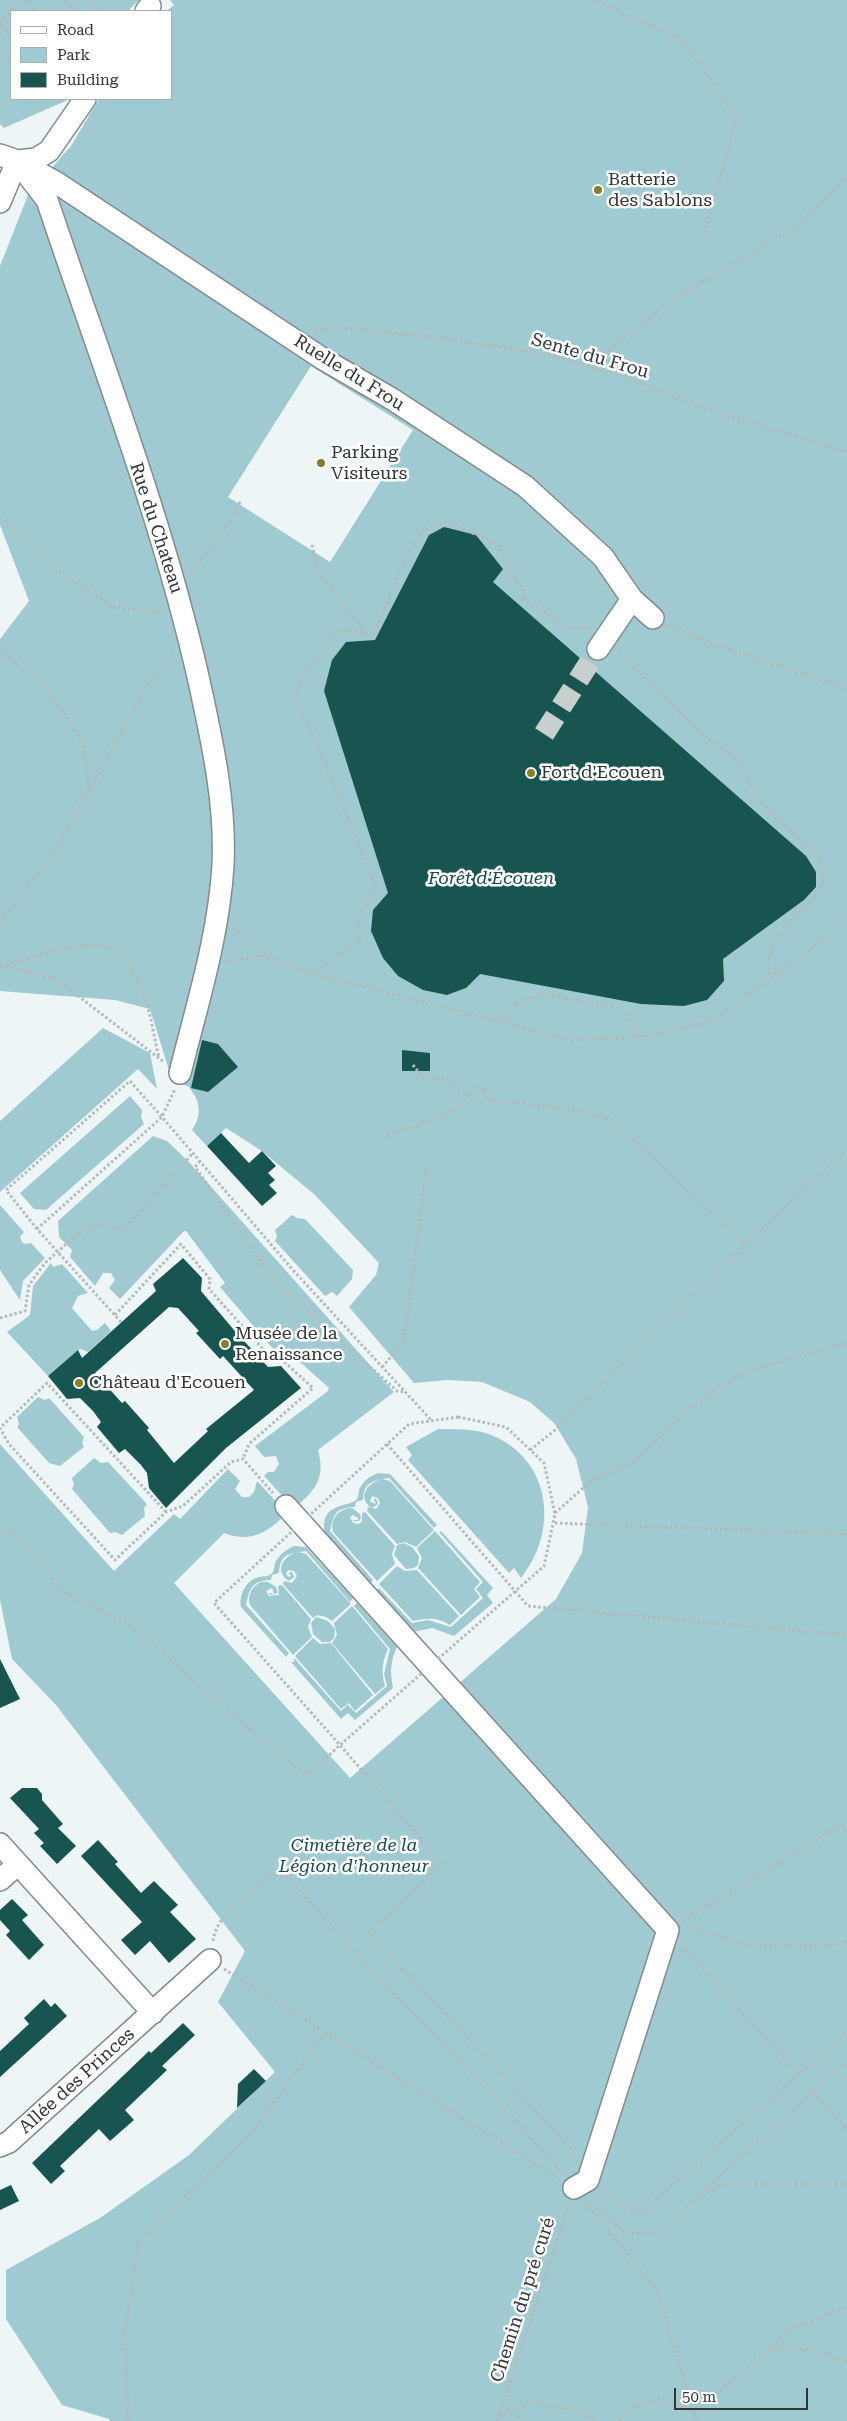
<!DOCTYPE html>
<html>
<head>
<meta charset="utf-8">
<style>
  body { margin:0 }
  #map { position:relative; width:847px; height:2421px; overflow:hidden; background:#edf5f6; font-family:"Roboto Serif",serif }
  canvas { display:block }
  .legend { position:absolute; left:10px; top:10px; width:162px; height:90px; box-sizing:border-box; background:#fff; border:1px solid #adaeae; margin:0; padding:6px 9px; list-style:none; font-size:15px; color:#323535 }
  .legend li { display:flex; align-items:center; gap:10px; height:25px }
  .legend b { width:25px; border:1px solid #adaeae }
  .scale { position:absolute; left:674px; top:2388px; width:134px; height:22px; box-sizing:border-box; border:2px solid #323535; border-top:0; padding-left:6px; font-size:15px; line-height:18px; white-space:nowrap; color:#323535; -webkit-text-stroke:4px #fff; paint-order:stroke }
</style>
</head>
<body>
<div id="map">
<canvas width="847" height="2421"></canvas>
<ul class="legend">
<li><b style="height:6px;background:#fff"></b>Road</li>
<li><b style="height:14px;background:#a0cad1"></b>Park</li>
<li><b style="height:14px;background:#195550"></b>Building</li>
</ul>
<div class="scale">50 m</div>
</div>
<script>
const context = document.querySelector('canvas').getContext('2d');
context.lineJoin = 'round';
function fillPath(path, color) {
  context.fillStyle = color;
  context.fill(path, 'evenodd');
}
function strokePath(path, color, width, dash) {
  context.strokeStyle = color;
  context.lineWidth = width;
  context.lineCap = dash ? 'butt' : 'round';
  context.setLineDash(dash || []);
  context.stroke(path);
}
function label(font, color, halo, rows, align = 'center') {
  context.font = font + ' "Roboto Serif",serif';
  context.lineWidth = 5;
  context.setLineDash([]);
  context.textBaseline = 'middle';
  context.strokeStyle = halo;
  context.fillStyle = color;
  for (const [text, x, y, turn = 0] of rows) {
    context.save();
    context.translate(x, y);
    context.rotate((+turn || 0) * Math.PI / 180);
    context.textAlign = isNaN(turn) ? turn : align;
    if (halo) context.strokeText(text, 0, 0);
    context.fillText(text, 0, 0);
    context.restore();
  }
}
fillPath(new Path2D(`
  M0,0H139L128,11H11V99H70L4,128L0,124Z
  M170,0H847V2421H110L109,2419L62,2405L6,2319V2270L100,2218L189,2155L275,2072L218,2002L245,1951L56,1705L12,1659L0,1600V1444L114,1571L174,1514L180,1519L228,1469L240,1481L235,1489L242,1497H249L254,1492L257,1481L282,1508L279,1517L281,1519C264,1535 247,1542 224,1533L174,1583L350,1778L556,1599L582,1553L588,1507L576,1459L555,1424L530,1402L482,1382L448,1380L414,1383L349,1307L376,1275L379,1263L315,1195L262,1151L226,1128L207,1146L192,1130C203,1114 200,1100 188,1086L173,1083L150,1009L115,1000L0,991V639L29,601L0,525V266L28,195L71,146L99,99H171V11H167L174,5ZM311,366L413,430L330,562L228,497Z
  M103,1028L150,1053L157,1089L138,1069L0,1192V1121Z
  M130,1096L142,1110L141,1117L144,1124L46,1210L34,1209L20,1193Z
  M153,1136L167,1141L189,1162L394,1392L318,1450C325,1475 318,1488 298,1505L289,1503L264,1476L268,1472H274L279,1464L276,1456L264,1457L255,1446L328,1391L329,1388L280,1344L274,1350L220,1287L225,1283L186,1231H184L120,1299L109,1288L115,1280L111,1273H103L95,1286L70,1257L72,1250L59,1237L58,1221Z
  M0,1205L24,1232L20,1237L22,1242L25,1244L31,1243L45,1258L23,1281L20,1300L0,1270Z
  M292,1215L297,1218L305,1219L353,1270L352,1279L337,1296L332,1292L325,1296L275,1241L277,1237L275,1230Z
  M51,1263L53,1267L62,1264L88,1293L78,1296L72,1308L92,1331L97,1330L105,1323L111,1331L88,1352L81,1349L78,1350L48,1376L7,1332L30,1315L33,1286Z
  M38,1397L45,1400L49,1398L84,1437L82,1443L84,1447L60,1466L49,1463L17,1427L19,1424L17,1417Z
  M438,1429C458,1429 479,1428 498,1438C553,1466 557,1533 521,1578L514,1568L509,1573L408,1460L412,1455L406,1447Z
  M94,1458L101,1463L108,1462L147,1504L144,1508L145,1516L122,1535L115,1532L110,1533L72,1489L74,1485L72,1478Z
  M378,1473L390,1474L437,1525L434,1528L389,1478C376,1480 363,1481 363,1500L356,1502L355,1507C334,1508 334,1515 330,1531L373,1580L370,1584L325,1534C319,1501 350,1508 357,1499C359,1496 358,1491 360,1488C364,1480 370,1476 378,1473Z
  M382,1479L390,1481L434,1530L416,1547L405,1542L397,1544L367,1511L368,1507L376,1509L380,1503L378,1498L372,1496L370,1501L375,1504L376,1502L373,1501L376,1498L378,1504L372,1508C356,1498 368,1482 382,1479Z
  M352,1508L360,1514L361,1518L359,1521H353V1520H358V1518L353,1515L350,1517L353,1523L359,1524L362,1521V1513L365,1512L395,1546L392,1554L395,1564L377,1581L333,1532C330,1519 338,1509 352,1508Z
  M435,1531L480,1582L474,1589L480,1597L461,1615L418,1568L422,1558L417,1548Z
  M441,1531L493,1588L487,1595L493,1603L454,1636L432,1628L413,1632L376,1591L379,1588L412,1623L428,1620L451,1627L483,1598L476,1589L483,1582L439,1532Z
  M404,1543L412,1547L419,1556L418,1565L414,1568L406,1569L394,1555L397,1545Z
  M294,1546L306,1547L353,1598L350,1602L306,1551C291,1554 280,1552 279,1573L272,1575L271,1580C250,1581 250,1589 246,1605L289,1653L286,1657L241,1607C239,1596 245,1582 256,1578C262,1575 269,1578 273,1572C275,1569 274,1564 276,1561C280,1554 287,1549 294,1546Z
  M298,1552L306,1554L351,1604L332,1621L326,1617L317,1615L313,1618L283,1584L284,1581L292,1583L297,1576L294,1571L288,1570L286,1574L289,1577L292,1575H289L290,1572H292L294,1577L289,1581C273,1571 284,1555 298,1552Z
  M397,1566L405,1571L417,1570L459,1616L450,1625C437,1617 428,1618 413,1621L379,1584Z
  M261,1582H268L276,1587L278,1593L270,1595L269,1593L274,1594L272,1588L266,1591L269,1596L279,1595L278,1586L282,1585L311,1619L308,1627L312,1637L293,1655L250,1605C247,1596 251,1587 261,1582Z
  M357,1603L397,1647C390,1662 390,1672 393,1688L355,1720L348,1713L341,1719L291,1662H294V1658L341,1711L348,1705L356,1713L387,1686L384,1674L390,1649L354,1606Z
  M352,1606L388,1649C382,1662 381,1672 385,1686L375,1694L332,1643L337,1635L334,1623Z
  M316,1617L328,1621L335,1629L334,1638L330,1642H322L313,1634L311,1623Z
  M313,1638L320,1644L331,1643L373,1695L355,1711L349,1703L341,1709L295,1656Z`), '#a0cad1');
fillPath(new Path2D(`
  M444,527L476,535L503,569L493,582L806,856L816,872V887L804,900L723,959L724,981L707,1000L684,1006L641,1004L480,974L466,988L447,995L423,990L398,976L383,958L371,931L373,910L388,893L324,691L332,660L346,642L375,640L429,535Z
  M202,1040L218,1044L238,1067L208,1092L191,1088Z
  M402,1050L430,1053V1071H402Z
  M221,1133L249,1163L262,1151L276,1166L268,1173L275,1180L269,1185L277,1193L262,1206L207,1146Z
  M183,1258L202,1278L201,1291L234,1330L268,1367L281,1366L301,1388L226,1448L166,1508L149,1488L147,1473L141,1465L125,1449L119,1453L97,1427L101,1422L93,1411L80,1398L67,1399L48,1376L78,1350L82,1358L156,1291L153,1284ZM169,1307L178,1308L199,1331L196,1333L220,1359L223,1356L254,1390L206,1429L208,1431L174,1463L147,1430L149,1428L125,1401L122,1403L95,1373Z
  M0,1659L20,1699L0,1708Z
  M22,1788H37L42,1794V1800L63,1824L58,1828L76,1846L57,1864L40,1846L44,1843L34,1833L39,1829L10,1798Z
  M98,1840L118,1862L115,1864L141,1893L154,1881L178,1905L170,1912L196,1939L169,1963L150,1941L135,1955L121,1940L142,1922L81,1856Z
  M12,1899L28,1915L22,1920L44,1945L29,1960L6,1935L10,1931L0,1920V1910Z
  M44,1999L51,2007L55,2003L67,2016L0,2077V2051L29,2024L24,2018Z
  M183,2023L195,2035L162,2066L167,2070L125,2110L134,2120L110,2141L99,2129L60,2166L65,2171L51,2184L32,2163L149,2051L151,2053Z
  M254,2069L266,2081L237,2108L238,2084Z
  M11,2185L19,2201L0,2210V2190Z`), '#195550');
strokePath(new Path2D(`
  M544,734L598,649`), '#c8cfcf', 21, [21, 11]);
const minor = new Path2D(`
  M146,11L150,6
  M0,155L17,161L57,183L323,359L392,399L525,486L603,557L632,599L653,618
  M17,161L47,200C100,359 162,517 199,681C212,741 226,803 223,865C219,935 197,1005 180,1073
  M17,161L36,159L49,151L85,99
  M0,202L17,161
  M598,649L632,599
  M286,1506L668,1930L588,2180L574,2188
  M0,1844L153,2013
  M0,1880L18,1864
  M0,2146L9,2142L210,1960`);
strokePath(minor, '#848b8c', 24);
strokePath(new Path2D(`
  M26,0L36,11
  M64,0L75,11
  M91,0L102,11
  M594,0L683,40L737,118L701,244
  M0,22L22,0
  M0,24L11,36
  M0,52L11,64
  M0,79L3,82
  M315,330L341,328L408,334L541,353L624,377L698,406L847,452
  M589,366L675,298L793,229L847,177
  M0,517L43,560L113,607L162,613
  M312,545L318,572L366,634L375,631L406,557L421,532L446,522L499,544L524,594L523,599L571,628H591
  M191,574L231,520L241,500
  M669,625L710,643L847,689
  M0,650L45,686L84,744L89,790
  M618,653L706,737L739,761L758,801L819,856L824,881L814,898L792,918L775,941L768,963L770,978
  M0,924L55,851L150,681L172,651
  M233,928L265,955L313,974L572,1040L653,1036L715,1019L847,922
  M226,962L264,955
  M7,965C31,957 87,937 111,949C127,957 138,978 144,994C151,1015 154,1037 159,1058
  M0,967L6,966L56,979L164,1062
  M313,974L360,940L357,917L376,887L320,751L295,698L304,675L336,632L350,629L365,634
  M501,1021L518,1003L544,994L624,1009L640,1037
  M413,1065L423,1078H447L470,1097
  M388,1136C414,1125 463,1116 474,1087L485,1090V1099L574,1110L613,1120L745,1245
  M200,1161L195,1167L276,1282L397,1391L405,1392
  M37,1229L6,1190L130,1081L162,1117L175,1089
  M115,1315L181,1244L210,1279L209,1289L271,1358H280L313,1388L249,1444L243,1459
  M0,1318L25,1311L29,1285L45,1263L73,1238L85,1229L98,1225L124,1229L193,1153
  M121,1322L37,1229L162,1117L292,1269L432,1421
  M382,1367L404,1342L427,1163
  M458,1417L506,1427L544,1463L555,1514L544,1566L340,1745L214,1603L409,1424Z
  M387,1444L528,1606L847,1635
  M530,1450L554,1431L745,1245L847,1149
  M166,1512L47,1383L0,1428L9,1444L115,1560L166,1512L183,1506L231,1462L243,1459L273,1493
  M555,1513L592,1480L634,1462L697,1402L744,1372L847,1343
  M555,1523L847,1534
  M0,1530L6,1527L66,1593L132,1626L280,1756L308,1775L340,1745L442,1864L369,1932L571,2149L575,2157
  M683,1921L847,1822
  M687,1927L753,1946H833L847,1940
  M213,1941C217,1913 250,1892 271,1874L290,1878C376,1981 476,2072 563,2175
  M682,1946L797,2073
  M224,1969L558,2178
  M813,2092L847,2130
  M603,2188L639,2214L847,2032
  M698,2197L724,2184H847
  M589,2201L627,2234L657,2233L847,2061
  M586,2203L656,2289L697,2421
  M769,2348L789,2330L847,2307
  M519,2407V2421
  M694,2413L769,2349H812L847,2362
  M499,2416L532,2401L585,2413L593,2421
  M128,2421L125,2333L139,2240L252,2133L326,2032
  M497,2421L569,2205
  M620,2421L629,2408L660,2399L694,2412`), '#b3baba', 3, [2.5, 2.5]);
strokePath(minor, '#fff', 21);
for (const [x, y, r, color] of [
  [598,190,5,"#888028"],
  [321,463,5,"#888028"],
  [531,773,5,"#888028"],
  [225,1344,5,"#888028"],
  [79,1383,5,"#888028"]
]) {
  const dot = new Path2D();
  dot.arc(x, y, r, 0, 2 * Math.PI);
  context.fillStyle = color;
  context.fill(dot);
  strokePath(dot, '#fff', 2);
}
label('18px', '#323535', '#fff', [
  ["Batterie",608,180],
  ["des Sablons",608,201],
  ["Parking",331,453],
  ["Visiteurs",331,474],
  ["Fort d'Ecouen",541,773],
  ["Musée de la",235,1334],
  ["Renaissance",235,1355],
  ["Château d'Ecouen",89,1383]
], 'left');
label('18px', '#323535', '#fff', [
  ["Sente du Frou",590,356,16],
  ["Ruelle du Frou",349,373,32],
  ["Rue du Chateau",156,528,72],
  ["Allée des Princes",77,2081,-42],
  ["Chemin du pré curé",523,2300,-72]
]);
label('italic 18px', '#184b53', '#fff', [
  ["Forêt d'Écouen",491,879],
  ["Cimetière de la",354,1846],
  ["Légion d'honneur",354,1867]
]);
</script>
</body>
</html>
